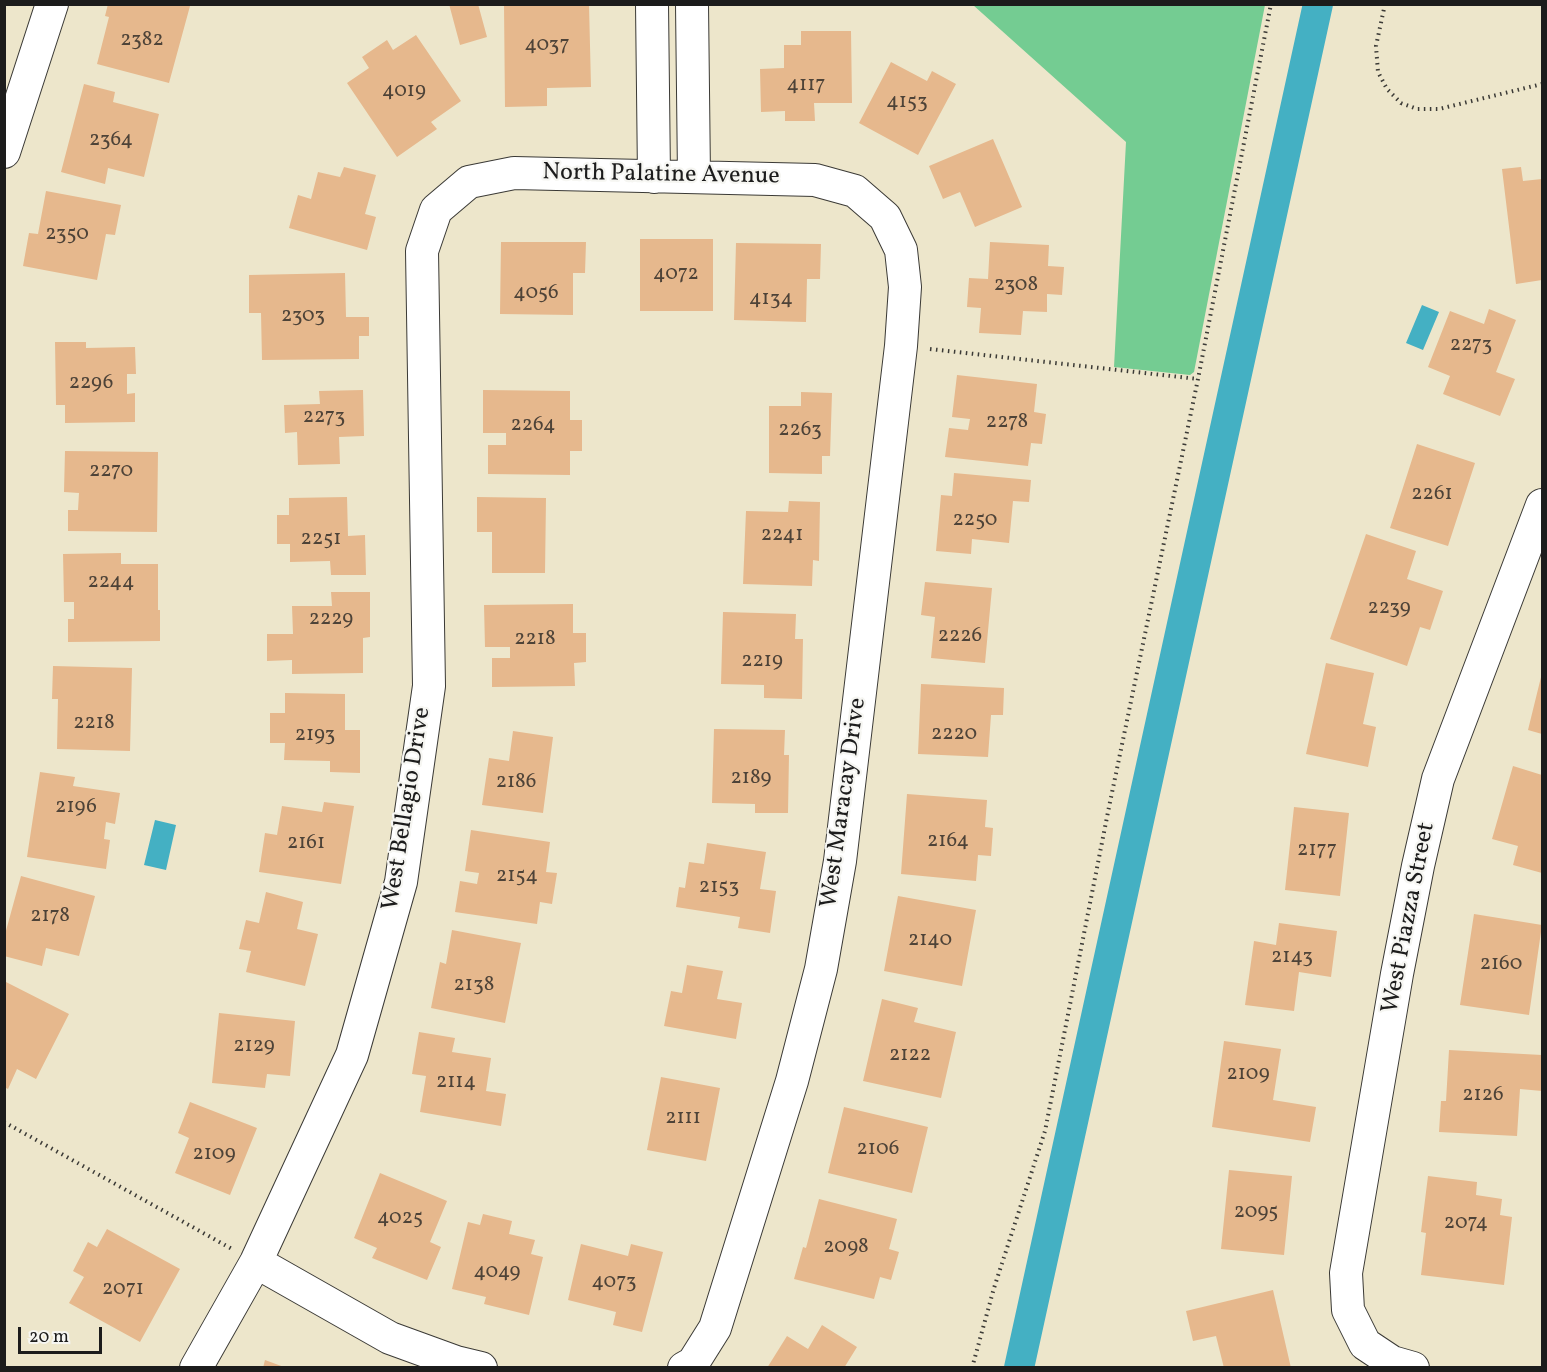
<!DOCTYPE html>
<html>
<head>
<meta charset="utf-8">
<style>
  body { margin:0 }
  #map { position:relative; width:1547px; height:1372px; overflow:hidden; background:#ede6cb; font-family:Vollkorn,serif }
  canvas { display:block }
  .frame { position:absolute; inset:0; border:6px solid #1c1c1c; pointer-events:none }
  .scale { position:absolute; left:18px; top:1327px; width:84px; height:27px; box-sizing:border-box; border:3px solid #1c1c1c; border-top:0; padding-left:8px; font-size:18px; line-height:21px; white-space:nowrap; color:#1c1c1c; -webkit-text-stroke:4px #f6f6f2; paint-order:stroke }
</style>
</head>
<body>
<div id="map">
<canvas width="1547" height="1372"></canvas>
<div class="frame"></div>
<div class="scale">20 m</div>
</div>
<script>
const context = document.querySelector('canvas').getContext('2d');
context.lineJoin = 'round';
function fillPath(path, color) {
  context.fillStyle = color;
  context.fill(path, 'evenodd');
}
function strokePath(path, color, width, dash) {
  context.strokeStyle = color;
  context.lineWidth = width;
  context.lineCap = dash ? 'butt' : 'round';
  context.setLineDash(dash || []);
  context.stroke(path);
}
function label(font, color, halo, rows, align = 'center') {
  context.font = font + ' Vollkorn,serif';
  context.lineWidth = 4.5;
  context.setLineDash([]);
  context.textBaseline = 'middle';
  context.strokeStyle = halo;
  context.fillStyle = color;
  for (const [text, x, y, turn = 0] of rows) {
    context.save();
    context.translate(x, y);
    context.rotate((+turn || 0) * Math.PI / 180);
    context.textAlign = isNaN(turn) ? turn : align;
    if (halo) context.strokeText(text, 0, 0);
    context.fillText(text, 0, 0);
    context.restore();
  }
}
fillPath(new Path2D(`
  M973,5H1265L1194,372L1190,375L1114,367L1126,142Z`), '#74cc92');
fillPath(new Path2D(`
  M1422,305L1439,312L1423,350L1406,343Z
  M155,820L176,825L166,870L144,865Z`), '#44b0c3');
strokePath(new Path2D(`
  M1019,1368L1318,4`), '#44b0c3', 30);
fillPath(new Path2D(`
  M108,4H184L190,6L169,83L97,64L109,17L105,16Z
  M449,4H478L487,37L460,45Z
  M589,4L591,87L547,88V106L505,107L504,5Z
  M801,31H851L852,103H814L815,121H785V111L761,112L760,69L784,68V45H801Z
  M416,35L461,101L431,122L437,129L397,157L347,83L369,68L362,57L387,40L393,50Z
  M891,62L927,81L932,71L956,84L918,155L859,123Z
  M84,84L115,92L113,102L159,114L144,177L108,168L105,184L61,172Z
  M993,139L1022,207L975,227L960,192L943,199L929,166Z
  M344,167L376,175L365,214L376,217L367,250L289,228L298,195L311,199L318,172L340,177Z
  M1521,167L1523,181L1542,179V280L1516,284L1502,169Z
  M46,191L121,205L115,235L106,234L97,280L23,266L29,233L38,234Z
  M640,239H713V311H640Z
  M501,242H586L585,273H573V315L500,314Z
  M990,242L1049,245L1048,266L1064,267L1062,295L1047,294V312L1023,311L1021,335L979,333L981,308L967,307L969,278L988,279Z
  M736,243L821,244L820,279H807L806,322L734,320Z
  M345,273L346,317H369V336H359V359L262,360L261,313H249V275Z
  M1489,309L1516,320L1496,372L1515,379L1500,416L1443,394L1450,376L1428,367L1450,311L1484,324Z
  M55,342H86V348L135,347L136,374H127V394L135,393V422L65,423V405H56Z
  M957,375L1037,384L1034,412L1046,414L1042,444L1031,443L1028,466L945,457L949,428L968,430L970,419L952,417Z
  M363,390L364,436L339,437L340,464L298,465L297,432L285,433L284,405L320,404L319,391Z
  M483,390L570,391V420H582V451H570V475L488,474V445H506V433H483Z
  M801,392L832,393L830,456H822V474L769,473V406H801Z
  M1417,444L1475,463L1448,546L1390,528Z
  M65,451L158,452L157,532L68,531V510H78L79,493L64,492Z
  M954,473L1031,480L1029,502L1013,501L1009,543L972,539L971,554L936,551L941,495L952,496Z
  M347,497L348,536L365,535L366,575H331L330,561L290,562V544H277V515H289V498Z
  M477,497L546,498L545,573H492V532H477Z
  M789,501L820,502L819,561L813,560L812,586L743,584L746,511L788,512Z
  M1366,534L1416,551L1407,579L1443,591L1430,630L1420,627L1407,666L1330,639Z
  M121,553V564H158V610H160V641L68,642V619H74V602H64L63,554Z
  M925,582L992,588L985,663L931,658L935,617L921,615Z
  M331,592H370V637L363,638V673L292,674V660L267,661V634H293L292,606H332Z
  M573,604V633H586V662L574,663L575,686L492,687V658H510V647H485L484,605Z
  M723,612L796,614L795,639H803L802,699L764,698V685L721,684Z
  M1326,663L1374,673L1363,724L1376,727L1368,767L1306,754Z
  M53,666L132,668L130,751L57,749L58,699H52Z
  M1542,673V734L1528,730Z
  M921,684L1004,688L1003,715H991L988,757L918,754Z
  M285,693L345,694V730H360V773L330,772V761L284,760L285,743H270V713H285Z
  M714,729L785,730L784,755H789L788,813H755V804L712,803Z
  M513,731L553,737L543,813L482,805L489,758L509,761Z
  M1513,766L1542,775V873L1513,865L1518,846L1492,839Z
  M40,772L75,777L73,786L120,793L115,824L106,822L104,839L110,840L106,869L27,857Z
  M907,794L987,800L985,827L993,828L991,856L978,855L976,881L901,874Z
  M324,802L354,806L341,884L259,872L265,833L277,835L282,806L322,812Z
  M1294,807L1349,813L1340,896L1285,890Z
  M471,830L550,842L546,872L557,873L552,904L540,902L537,924L455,912L460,881L477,884L479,873L465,871Z
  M707,843L766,852L760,889L776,891L770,933L738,928L740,917L676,907L679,887L685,888L689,862L704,864Z
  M21,876L95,896L79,956L46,948L42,966L4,956V938Z
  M266,892L303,902L297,929L318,934L305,986L246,972L251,951L239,949L246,920L259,923Z
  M898,896L976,910L962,986L884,971Z
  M1474,914L1542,925L1529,1015L1460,1005Z
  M1279,923L1337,931L1331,977L1299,972L1294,1011L1245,1005L1254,941L1276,945Z
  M452,930L521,943L505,1023L431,1008L440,962L446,964Z
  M687,965L723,971L717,999L742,1003L736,1039L664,1026L671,991L682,993Z
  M4,981L69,1014L36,1079L17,1069L8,1089L4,1087Z
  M882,999L918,1008L914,1022L956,1032L941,1098L863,1081Z
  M219,1013L295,1021L290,1076L267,1074L265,1088L212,1083Z
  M419,1032L455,1038L452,1052L491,1058L486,1091L506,1094L501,1126L420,1112L426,1076L412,1074Z
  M1224,1041L1281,1049L1273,1100L1316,1107L1310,1142L1212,1127Z
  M1449,1050L1542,1055V1091L1520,1089L1517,1136L1439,1132L1441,1101H1446Z
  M661,1077L720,1088L706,1161L647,1150Z
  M190,1102L257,1128L230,1195L175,1173L189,1138L178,1133Z
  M844,1107L928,1127L912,1193L828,1173Z
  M1229,1170L1292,1176L1284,1255L1221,1249Z
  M380,1173L447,1201L430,1242L441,1247L427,1280L372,1258L377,1248L354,1238Z
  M1428,1176L1477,1182L1476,1195L1502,1199L1500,1215L1512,1217L1504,1285L1421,1275L1426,1233L1421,1232Z
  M819,1199L897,1219L889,1249L899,1252L891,1280L880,1277L874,1299L794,1279L803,1247L806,1248Z
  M483,1214L512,1221L509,1234L535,1240L531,1254L543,1257L529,1315L484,1304L486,1297L452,1289L468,1222L480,1225Z
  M107,1229L180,1269L140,1342L69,1303L84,1277L73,1271L88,1242L97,1247Z
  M581,1244L628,1256L631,1244L663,1252L642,1332L613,1325L616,1312L568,1300Z
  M1273,1290L1291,1368H1224L1216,1336L1193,1341L1186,1311Z
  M822,1325L857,1347L844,1368H767L787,1336L808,1349Z
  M265,1360L284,1367V1368H263Z`), '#e6b88d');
const street = new Path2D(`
  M652,4L654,177
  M692,4L694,177
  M4,152L52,4
  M256,1262L390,1338L456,1362L481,1368
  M196,1368L256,1262L352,1055L401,882L429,686L422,251L436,210L469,182L514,173L815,180L855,191L885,217L901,250L905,287L901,346L840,861L821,969L792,1081L715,1328L693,1363L684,1368
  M1413,1368L1392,1362L1365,1344L1348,1310L1346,1273L1397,974L1418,866L1438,779L1542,505`);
strokePath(street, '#3b3a36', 34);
strokePath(new Path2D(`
  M1385,4L1376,46L1378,72L1387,89L1401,103L1417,109H1439L1542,84
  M930,349L1198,379
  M4,1122L232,1249
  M972,1368L994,1288L1045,1131L1109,807L1198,379L1271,4`), '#3b3a36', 4, [1.5, 4.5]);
strokePath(street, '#fff', 32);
label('21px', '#4e4338', null, [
  ["2382",142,41],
  ["4037",547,46],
  ["4117",806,86],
  ["4019",404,92],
  ["4153",907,103],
  ["2364",111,141],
  ["2350",67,235],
  ["4072",676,275],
  ["2308",1016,286],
  ["4056",536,294],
  ["4134",771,300],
  ["2303",303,317],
  ["2273",1471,346],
  ["2296",91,384],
  ["2273",324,418],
  ["2278",1007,423],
  ["2264",533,426],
  ["2263",800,431],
  ["2270",111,472],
  ["2261",1432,495],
  ["2250",975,521],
  ["2241",782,536],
  ["2251",321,540],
  ["2244",111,583],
  ["2239",1389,609],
  ["2229",331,620],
  ["2226",960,637],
  ["2218",535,640],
  ["2219",762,662],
  ["2218",94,724],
  ["2220",954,735],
  ["2193",315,736],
  ["2189",751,779],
  ["2186",516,783],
  ["2196",76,808],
  ["2164",948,842],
  ["2161",306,844],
  ["2177",1317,851],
  ["2154",517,877],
  ["2153",719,888],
  ["2178",50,917],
  ["2140",930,941],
  ["2143",1292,958],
  ["2160",1501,965],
  ["2138",474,986],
  ["2129",254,1047],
  ["2122",910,1056],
  ["2109",1248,1075],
  ["2114",456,1083],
  ["2126",1483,1096],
  ["2111",683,1119],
  ["2106",878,1150],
  ["2109",214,1155],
  ["2095",1256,1213],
  ["4025",400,1219],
  ["2074",1466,1224],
  ["2098",846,1248],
  ["4049",497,1273],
  ["4073",614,1283],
  ["2071",123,1290]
]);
label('24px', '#1c1c1c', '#f6f6f2', [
  ["North Palatine Avenue",661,176,1],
  ["West Maracay Drive",845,803,-82],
  ["West Bellagio Drive",408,809,-81],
  ["West Piazza Street",1410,918,-79]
]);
</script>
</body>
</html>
